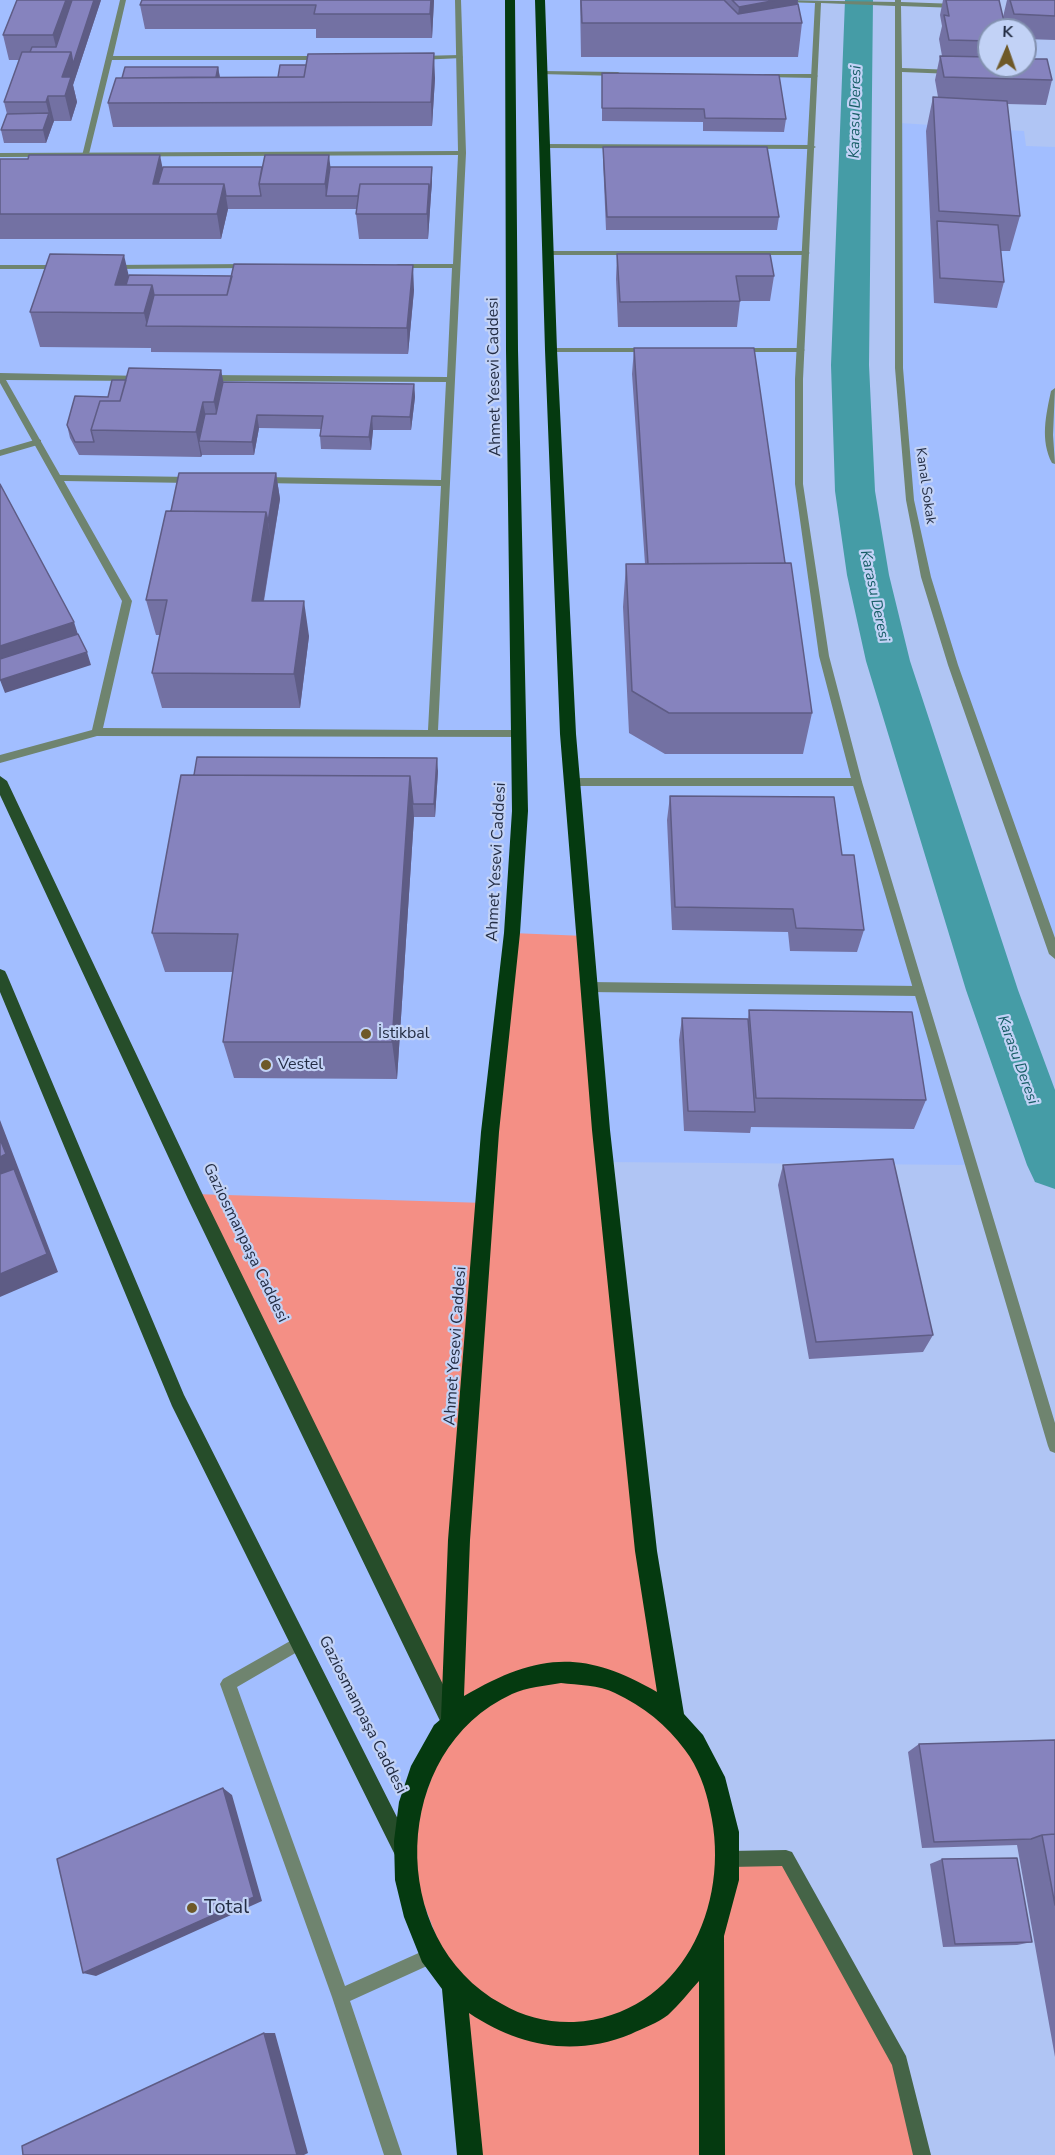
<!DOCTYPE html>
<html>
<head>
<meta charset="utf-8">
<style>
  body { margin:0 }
  #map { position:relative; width:1055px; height:2155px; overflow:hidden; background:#b0c5f4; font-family:"Nunito Sans",sans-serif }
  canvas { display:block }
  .north { position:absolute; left:977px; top:18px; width:60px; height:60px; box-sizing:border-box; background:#c2d2f6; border:2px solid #8290af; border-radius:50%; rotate:2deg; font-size:16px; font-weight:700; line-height:24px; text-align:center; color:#232d44 }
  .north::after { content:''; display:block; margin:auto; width:21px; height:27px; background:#6e5928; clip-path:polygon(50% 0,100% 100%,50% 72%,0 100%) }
</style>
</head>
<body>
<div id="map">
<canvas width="1055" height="2155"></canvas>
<div class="north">K</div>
</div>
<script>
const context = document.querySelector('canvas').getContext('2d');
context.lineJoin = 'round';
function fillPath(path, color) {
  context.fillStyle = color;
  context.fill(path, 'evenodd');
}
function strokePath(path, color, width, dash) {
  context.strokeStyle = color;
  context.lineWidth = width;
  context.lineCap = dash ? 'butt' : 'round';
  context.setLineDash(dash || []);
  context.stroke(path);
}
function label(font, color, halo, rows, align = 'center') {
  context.font = font + ' "Nunito Sans",sans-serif';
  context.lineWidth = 4.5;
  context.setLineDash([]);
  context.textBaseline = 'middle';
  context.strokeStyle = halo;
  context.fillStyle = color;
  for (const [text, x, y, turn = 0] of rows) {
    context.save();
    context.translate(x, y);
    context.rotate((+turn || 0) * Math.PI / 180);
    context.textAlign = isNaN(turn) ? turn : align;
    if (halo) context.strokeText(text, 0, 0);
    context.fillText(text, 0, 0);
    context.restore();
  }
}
fillPath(new Path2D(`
  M0,0H818L799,484L824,656L970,1165L604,1162L454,1983L470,2155H0Z
  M900,123L1024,131L1026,146L1055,147V954L953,665L910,500L899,368Z`), '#a2beff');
fillPath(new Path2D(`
  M512,933L585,936L673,1717L697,1746L730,1859L786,1858L900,2062L922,2155H470L454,1983L404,1852L452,1723L194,1194L485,1203Z`), '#f48f85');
fillPath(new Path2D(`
  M845,0H873L869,365L875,491L889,575L910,661L1018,990L1055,1090V1189L1035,1182L1027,1165L966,990L866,661L847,575L835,491L831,365Z`), '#459ca6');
fillPath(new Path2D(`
  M120,0H126L113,56H323L326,58L323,60H112L89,154L82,156Z
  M460,55L463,57L462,58L419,60L416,58L419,56Z
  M542,71L618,72L621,74L618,76L540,74L539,73Z
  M765,74H815L818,76L815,78L763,77V75Z
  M542,144L812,145L816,147L812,149L545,148H542Z
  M545,251H806L810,253L806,255H545Z
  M548,348H649L653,350L649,352H551L547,350Z
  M735,348H801L805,350L801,352H738L734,350Z
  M1055,388L1053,435L1055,464L1052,463C1040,440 1046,415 1051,391Z
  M38,439L41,440V444L0,456V450Z
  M572,778H857L862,782L857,786H572L567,782Z
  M589,982L918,986L922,988L924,991L922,994L918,996L589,992L583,987Z
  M299,1636L304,1638L306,1643L304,1648L237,1687L345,1986L432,1947L438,1949L440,1955L438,1961L350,2001L402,2155H384L332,1997L220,1684L223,1679Z`), '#6f846f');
fillPath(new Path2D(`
  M455,0H461L466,153L438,730H520L524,731V737L97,736L0,763V755L92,730L122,601L0,383V373L143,376V380L140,381L6,380L60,475L192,477L196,480L192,483L64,481L132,601L103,728L428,730L441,486L261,483L257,480L261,477L441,480L446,382L209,381L205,378L209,375L447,377L452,268H398L394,266L398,264H453L458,155L0,157V153L458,151Z
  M779,0L895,2V0H901V2L957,4L960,6L957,8L901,6L902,68L953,70L956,72L953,74L902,72L903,368L914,500L931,577L958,665L1055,938V959L1049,954L948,665L921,577L906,500L895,368V6L821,3L803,379V484L829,656L862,782L1055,1423V1453L1050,1451L1048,1446L852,782L819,656L795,484V379L815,3L782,2Z
  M249,264H252V268L110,269L106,267L110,265Z
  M0,265H63L67,267L63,269H0Z`), '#6f846f');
fillPath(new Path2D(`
  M786,1850L792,1852L906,2056L931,2155H913L892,2065L782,1866L730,1867L724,1865L722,1859L724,1853L730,1851Z`), '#456447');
fillPath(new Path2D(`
  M0,776L7,781L200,1189L457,1713L460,1720L457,1727L450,1730L443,1727L188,1199L0,795Z
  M0,969L5,971L7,975L184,1395L411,1845L414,1852L411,1859L404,1862L397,1859L172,1406L0,992Z`), '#264d2a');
fillPath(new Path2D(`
  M505,0H515L518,350L528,811L520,933L499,1132L470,1540L464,1696C537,1653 584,1649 657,1692L635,1551L592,1130L560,734L545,350L535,0H545L557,350L576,734L610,1130L657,1551L684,1714L703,1735L725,1777L739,1832V1880L724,1936L725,2155H699V1981C689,1992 679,2005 668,2015C658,2023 643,2028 631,2034C575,2057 519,2047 469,2013L483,2155H457L442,1989L422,1962L404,1917L395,1880L394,1841L399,1802L411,1766L434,1725L441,1719L448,1540L481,1132L504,933L512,811L506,350ZM561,1683C578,1685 599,1685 615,1693C643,1706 667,1725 685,1750C698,1767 706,1789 710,1810C732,1905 681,2016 574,2022C549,2023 524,2017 502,2004C385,1940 390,1750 512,1694C527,1687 545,1686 561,1683Z`), '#053a10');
fillPath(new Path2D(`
  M101,0L73,85L77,102L71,121H54L46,143H4L1,130L7,114L4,102L20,60H9L3,35Z
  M142,0H434L432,38H316V29H145L140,5Z
  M580,0H798V4L802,23L798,57H581Z
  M943,0H999L1003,17L1007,0H1055V40L1025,39V30H989V66L1052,80L1046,105L1007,104L1020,216L1010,251H1001L1004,282L997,308L934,303L926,131L933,97H938L935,80L940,56H942L939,39L942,26L940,15Z
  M218,67L220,77L435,78L432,126L113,127L108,103L122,78Z
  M602,85L786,119L784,132L703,131V122L602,121Z
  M603,147L779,217L777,230H606L603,160Z
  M0,159L163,167H432V180L428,239H359L356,214L357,209H228L221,239H0Z
  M617,254L774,276L770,301H740L737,327H618L616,279Z
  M129,276H232L414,290L408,354L151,352V348L40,347L30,312Z
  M634,348L785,563L812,713L803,754H665L629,733L623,607L626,564H645L632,374Z
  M221,370L223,382L414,384L415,397L411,430H373L371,450L321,449L320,436L321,429L259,428L254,455H202L201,457L79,455L70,438L67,425L108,397L126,380Z
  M276,473L280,499L264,601L309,636L300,708H162L152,673L160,635H156L146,600L171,511Z
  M438,771L435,817H414L397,1079L234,1078L223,1042L233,972H165L152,933Z
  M670,796L842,855L864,930L857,952L790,951L788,932L672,930L667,820Z
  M749,1010L926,1100L914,1129L751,1127L750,1133L684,1131L679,1040L682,1018L748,1019Z
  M783,1165L933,1335L923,1352L809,1359L778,1185Z
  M1055,1740V2057L1017,1845L922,1848L908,1752L919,1744Z
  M942,1859L1032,1942L1017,1945L943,1947L930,1864Z`), '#7371a3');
fillPath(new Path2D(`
  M66,0H79L59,59L53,35Z
  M94,0H101L73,85L77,102L71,121L65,96L62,77L71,52Z
  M431,0H434L432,38L430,14Z
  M777,0H798L795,23H737L739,7Z
  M434,53L435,78L432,126L431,102Z
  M218,67L220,79L213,89Z
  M48,96L54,121L52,126L46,102Z
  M49,113L52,126L46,143L43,130Z
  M160,155L165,180L161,196L153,184Z
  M329,155L332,180L326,196L325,184Z
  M432,167V180L428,239L427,214L429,184Z
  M224,184L228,209L221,239L217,214Z
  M124,255L132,290L115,285Z
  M413,265L414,290L408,354L407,328Z
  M152,285L160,320L147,326L144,313Z
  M221,370L226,395L219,427L214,402Z
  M414,384L415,397L411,430L410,417Z
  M203,402L208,428L199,441L202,455L201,457L196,432Z
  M257,415L259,428L254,455L252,442Z
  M372,416L373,430L371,450L369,437Z
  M276,473L280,499L272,547L268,522Z
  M266,512L272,547L258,636L252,601Z
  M304,601L309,636L300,708L294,674Z
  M74,622L82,647L0,674V646Z
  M87,652L91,665L5,693L0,680Z
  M437,758L438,771L435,817L434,804Z
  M410,776L414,817L397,1079L392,1042Z
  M0,1120L58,1272L0,1297Z
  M223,1788L232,1795L262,1901L96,1976L83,1973Z
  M264,2033H275L308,2153L304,2155H297Z`), '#5e5c85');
const building = new Path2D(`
  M17,0H66L53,35H3Z
  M72,0H94L73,64L71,52H30L32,47H56Z
  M142,0H431L430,14H314L316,5H140Z
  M581,0H724L738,14L798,4L802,23H582Z
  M732,0H777L739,7Z
  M946,0H999L1006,30H989V41L949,40L944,15L949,16Z
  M1010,0H1055V16L1014,14Z
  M22,52H71L62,77H71L65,96H48L46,102H4Z
  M434,53L431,102L108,103L116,78L304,77L308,54Z
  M940,56L989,57V66H1025V59H1047L1052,80L944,77Z
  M280,65H306L304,77H278Z
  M125,67H218L216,77L122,78Z
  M602,73L779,75L786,119L705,118L704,109L602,108Z
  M933,97L1007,101L1020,216L939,211Z
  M49,113L43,130H1L7,114Z
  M603,147H767L779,217H607Z
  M29,155H160L153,184H224L217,214H0V159H28Z
  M265,155H329L325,184H259Z
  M163,167H262L259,184L261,196H226L224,184H158Z
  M330,167H432L430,196L429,184H360L358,196H326Z
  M360,184H429L427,214H356Z
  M937,221L998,225L1004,282L940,278Z
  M50,254L124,255L115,285H152L144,313L30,312Z
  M617,254H770L774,276H736L740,301L620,302Z
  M234,264L413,265L407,328L146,326L154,295H227Z
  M129,275L232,276L227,295H154L152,285H126Z
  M634,348H754L785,563L648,564Z
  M129,368L221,370L214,402H203L196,432L91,430L100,401H120Z
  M112,380H126L120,401H100L91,430L94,442H75L67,425L75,396L108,397Z
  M223,382L414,384L410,417L372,416L369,437L320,436L323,416L257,415L252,442L199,441L205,414H216Z
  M179,473H276L268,522L266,512L171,511Z
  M0,484L74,622L0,646Z
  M166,511L266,512L252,601H304L294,674L152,673L167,600H146Z
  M791,563L812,713H669L632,691L626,564Z
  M78,634L87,652L0,680V659Z
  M197,757L437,758L434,804H413L410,776L194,775Z
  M181,775L410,776L392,1042H223L238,934L152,933Z
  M670,796L834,797L842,855H854L864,930L796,928L793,909L675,907Z
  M749,1010L912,1012L926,1100L756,1098Z
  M682,1018L748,1019L755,1112L688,1111Z
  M0,1139L6,1154L0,1157Z
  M893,1159L933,1335L816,1342L783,1165Z
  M14,1169L47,1254L0,1274V1174Z
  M1055,1740V1834L1042,1835L1031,1839L934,1842L919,1744Z
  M223,1788L254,1897L83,1973L57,1859Z
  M1055,1834V1905L1042,1835Z
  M1017,1858L1032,1942L955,1944L942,1859Z
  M264,2033L297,2155H23L22,2146Z`);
fillPath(building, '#8683be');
strokePath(building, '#5e5c85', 1.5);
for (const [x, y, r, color] of [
  [366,1034,6,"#6e5928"],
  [266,1065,6,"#6e5928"],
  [192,1908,6,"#6e5928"]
]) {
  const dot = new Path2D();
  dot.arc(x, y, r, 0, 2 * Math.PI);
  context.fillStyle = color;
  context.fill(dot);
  strokePath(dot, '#c2d2f6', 2);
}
label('14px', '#232d44', '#c2d2f6', [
  ["Kanal Sokak",925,486,82]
]);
label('italic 15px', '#165d65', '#c2d2f6', [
  ["Karasu Deresi",856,112,-89],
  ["Karasu Deresi",874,596,78],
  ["Karasu Deresi",1017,1060,70]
]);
label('16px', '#232d44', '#c2d2f6', [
  ["Ahmet Yesevi Caddesi",495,377,-91],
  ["Ahmet Yesevi Caddesi",497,862,-87],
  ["Gaziosmanpaşa Caddesi",245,1243,64],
  ["Ahmet Yesevi Caddesi",456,1346,-86],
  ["Gaziosmanpaşa Caddesi",362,1715,63]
]);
label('16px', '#232d44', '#c2d2f6', [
  ["İstikbal",378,1034],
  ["Vestel",278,1065]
], 'left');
label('20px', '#232d44', '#c2d2f6', [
  ["Total",204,1908]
], 'left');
</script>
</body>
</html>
